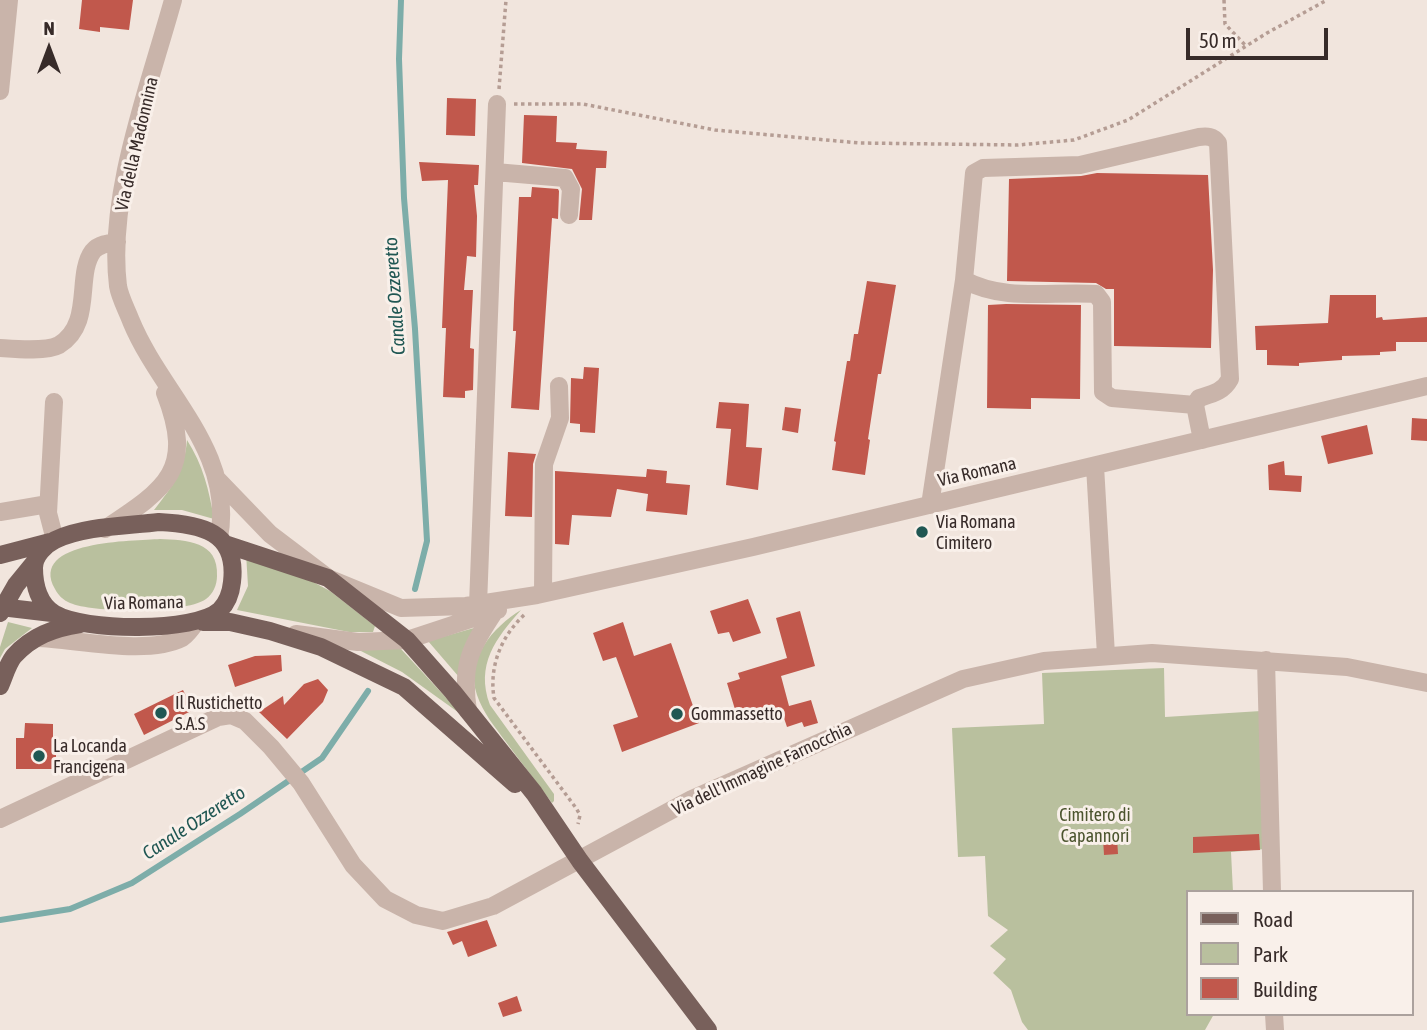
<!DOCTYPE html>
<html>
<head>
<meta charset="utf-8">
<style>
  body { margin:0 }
  #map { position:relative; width:1427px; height:1030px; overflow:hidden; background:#f1e5dd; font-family:"Asap Condensed",sans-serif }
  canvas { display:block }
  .legend { position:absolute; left:1186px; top:890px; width:228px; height:126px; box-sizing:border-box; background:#f9f0ea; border:2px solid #aba19d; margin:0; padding:9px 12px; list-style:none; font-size:21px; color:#372b29 }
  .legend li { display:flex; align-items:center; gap:14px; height:35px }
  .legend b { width:35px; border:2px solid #aba19d }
  .north { position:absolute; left:14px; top:14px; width:70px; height:70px; -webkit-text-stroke:5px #f9f0ea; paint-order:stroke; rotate:0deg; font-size:19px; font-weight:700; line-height:28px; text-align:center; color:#372b29 }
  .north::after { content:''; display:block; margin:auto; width:24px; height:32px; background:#372b29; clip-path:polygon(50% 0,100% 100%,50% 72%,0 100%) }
  .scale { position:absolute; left:1186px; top:28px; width:142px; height:32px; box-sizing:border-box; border:4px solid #372b29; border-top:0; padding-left:9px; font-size:21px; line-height:24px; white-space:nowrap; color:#372b29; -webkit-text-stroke:5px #f9f0ea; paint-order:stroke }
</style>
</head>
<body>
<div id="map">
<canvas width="1427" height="1030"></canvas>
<ul class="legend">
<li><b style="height:9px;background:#78605b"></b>Road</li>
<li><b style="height:19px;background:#b9c09e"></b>Park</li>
<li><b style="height:19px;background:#c1584c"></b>Building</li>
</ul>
<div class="north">N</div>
<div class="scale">50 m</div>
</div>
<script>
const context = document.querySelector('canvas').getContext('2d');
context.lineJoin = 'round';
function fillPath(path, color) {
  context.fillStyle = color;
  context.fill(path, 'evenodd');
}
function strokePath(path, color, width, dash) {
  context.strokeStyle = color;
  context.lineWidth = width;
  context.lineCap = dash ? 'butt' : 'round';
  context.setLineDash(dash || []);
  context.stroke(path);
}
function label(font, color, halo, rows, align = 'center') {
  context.font = font + ' "Asap Condensed",sans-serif';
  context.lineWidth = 6;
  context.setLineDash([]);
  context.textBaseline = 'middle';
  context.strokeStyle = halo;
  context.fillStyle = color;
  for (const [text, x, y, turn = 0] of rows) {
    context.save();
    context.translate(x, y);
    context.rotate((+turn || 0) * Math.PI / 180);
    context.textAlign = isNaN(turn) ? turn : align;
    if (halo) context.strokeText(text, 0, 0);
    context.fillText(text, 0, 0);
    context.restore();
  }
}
fillPath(new Path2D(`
  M187,440C203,465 209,490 214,519L182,510H154C173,485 184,473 187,440Z
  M160,539C186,540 219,541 217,576C217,585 213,594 206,599C185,614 94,613 70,603C63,600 58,595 55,589C28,540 134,541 160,539Z
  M246,553L287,568L330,591L375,626L373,632H349L237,610L248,586Z
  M521,610C496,638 475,665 490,705L554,794V801L552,803C537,783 521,762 506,742C495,727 483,713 477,695C465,659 493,627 521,610Z
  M8,622L32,628L5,649L0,658V647Z
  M474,628L459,677L428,641Z
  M357,649H401L462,715L402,672Z
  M1164,668L1165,717L1261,711L1265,849L1231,852L1233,892H1187V1014H1214L1205,1030H1028L1022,1022L1011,990L993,973L1006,959L990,946L1008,930L988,916L985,856L958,857L952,728L1044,724L1042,673Z`), '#b9c09e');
strokePath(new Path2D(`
  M401,0L399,59L404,198L415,329L427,541L415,589
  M0,920L70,909L132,883L240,814L322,758L368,691`), '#7dada9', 6);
fillPath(new Path2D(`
  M82,0H133L129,30L100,27V32L79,29Z
  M447,98L476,99L475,136L446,135Z
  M524,115L557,116L556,142L577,143L576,149L607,151L606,168H596L592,220H579L582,189L572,169L522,163Z
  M419,162L479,165L478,185H474L477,216L476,257L467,256L464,290H473L470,348L474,349L473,390L465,391V398L443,397L446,328H442L448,180L422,181Z
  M1097,173L1208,175L1213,270L1211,348L1114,346V289H1106L1096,283L1007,281L1009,179L1081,176Z
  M532,187L558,189L559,191L558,219L552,218L539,410L511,408L516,331H513L514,303L519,197H531Z
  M867,281L896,285L881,374H878L868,439L870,440L865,475L832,470L836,442L834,441L847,361H850L854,334H858Z
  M1330,295H1376V318L1382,317L1383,320L1427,317V342H1396V351L1380,352V355L1342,356V360L1299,363V366L1267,365V350H1256L1255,326L1328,323Z
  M1006,304L1081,305L1080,399L1031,398V409L987,408L988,305Z
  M584,367L599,368L595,433L580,432V424L570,423L571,378L583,379Z
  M719,402L749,404L746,447L762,448L758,490L726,485L731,429L716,428Z
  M785,407L801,409L798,433L782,430Z
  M1412,418L1427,419V441L1411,440Z
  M1367,425L1373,454L1328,464L1321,436Z
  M508,452L536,454L533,464L532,517L505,516Z
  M1284,461L1285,475L1302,476L1301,492L1269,490L1268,465Z
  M647,469L667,471L666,483L690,485L687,515L646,511L648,494L617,489L611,517L572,515L569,545L555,544V471L646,477Z
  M748,599L761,633L733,642L729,632L718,634L710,611Z
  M800,611L815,666L781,676L789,706L811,700L818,723L804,727L802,722L787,727L784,718L775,720L772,705L737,716L727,683L740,679L738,673L787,658L776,618Z
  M623,622L634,656L671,643L699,723L622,752L613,725L638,717L616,657L603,661L593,633Z
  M281,655L282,671L235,687L228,665L255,656Z
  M318,679L328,690L323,702L287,739L259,712L283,696L284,705L304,684Z
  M183,690L193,710L144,735L134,714Z
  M25,723L53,724V738H56V769H16V738H24Z
  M1259,834L1260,850L1193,853V837Z
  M1117,837L1118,854L1104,855L1103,838Z
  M487,920L497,946L468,957L462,941L453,945L447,932Z
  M517,996L522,1011L503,1017L498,1003Z`), '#c1584c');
strokePath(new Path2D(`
  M1224,0L1225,24L1246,46
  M499,89L506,0
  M514,104H583L715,130L860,143L1018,145L1074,140L1128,120L1267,33L1327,0
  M524,615C501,637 489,666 494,698L576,808L580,815L578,824`), '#b59d94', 3.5, [3.5, 3.5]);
strokePath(new Path2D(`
  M173,0C149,87 107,196 118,286C120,298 127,310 131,321C161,394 235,451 219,538
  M0,91L9,0
  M495,172L565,178L571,189L569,215
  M964,280C1005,302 1051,291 1096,294L1102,302L1103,392L1112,398L1195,405
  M0,348C15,349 46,352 59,345C94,324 75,275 93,251C99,244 109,243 117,242
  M54,402L48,513L55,540
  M1095,466L1106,655
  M217,479L270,534L328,578L401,608L466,606L537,595L753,547L1427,386
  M930,505L964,280L974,173L983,168L1080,165L1199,137C1207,136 1213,136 1218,143L1230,379C1223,392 1212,394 1199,398L1195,405L1202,440
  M0,512L48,504
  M105,529C167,488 195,470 165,393
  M543,593L544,464L560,418L559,386
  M478,605L497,104
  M296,634L358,642L407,640L498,610
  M37,638C75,639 147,656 182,638C188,634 192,628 196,622
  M1266,660L1272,892
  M468,711C461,665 470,648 495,611
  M0,819L218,717L231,715L245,721L271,747L301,783L353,865L385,899L416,915L443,921L493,906L692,799L963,679L1044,661L1152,653L1347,667L1427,683
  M1274,1014L1275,1030`), '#c9b4aa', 18);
strokePath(new Path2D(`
  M159,522C200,524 238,531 232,582C231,592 227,603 220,610C195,633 83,631 55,614C39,605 34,585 34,568C34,556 45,545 55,540C84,526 128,526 159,522Z
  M225,544L328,578L407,640L453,692L534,793L580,861L708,1030
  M0,555L50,542
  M0,607L52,613
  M0,613L16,585L34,563
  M203,622H230L270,631L321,647L404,687L515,784
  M0,686C4,677 8,663 14,656C32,636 54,628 80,624`), '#78605b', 18);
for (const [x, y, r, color] of [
  [922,532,7,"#205753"],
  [161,713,7,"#205753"],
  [677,714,7,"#205753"],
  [39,756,7,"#205753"]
]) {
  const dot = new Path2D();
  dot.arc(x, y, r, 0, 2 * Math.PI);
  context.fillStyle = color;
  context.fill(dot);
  strokePath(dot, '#f9f0ea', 2.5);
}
label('18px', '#372b29', '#f9f0ea', [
  ["Via della Madonnina",137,144,-77],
  ["Via Romana",977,472,-13],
  ["Via Romana",144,603,-1],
  ["Via dell'Immagine Farnocchia",762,769,-25]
]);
label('18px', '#372b29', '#f9f0ea', [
  ["Via Romana",936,522],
  ["Cimitero",936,543],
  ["Il Rustichetto",175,703],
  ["S.A.S",175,724],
  ["Gommassetto",691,714],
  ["La Locanda",53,746],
  ["Francigena",53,767]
], 'left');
label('18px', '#4b542e', '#f9f0ea', [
  ["Cimitero di",1095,815],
  ["Capannori",1095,836]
]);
label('italic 19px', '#205753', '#f9f0ea', [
  ["Canale Ozzeretto",395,296,-94],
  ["Canale Ozzeretto",194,823,-33]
]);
</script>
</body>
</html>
